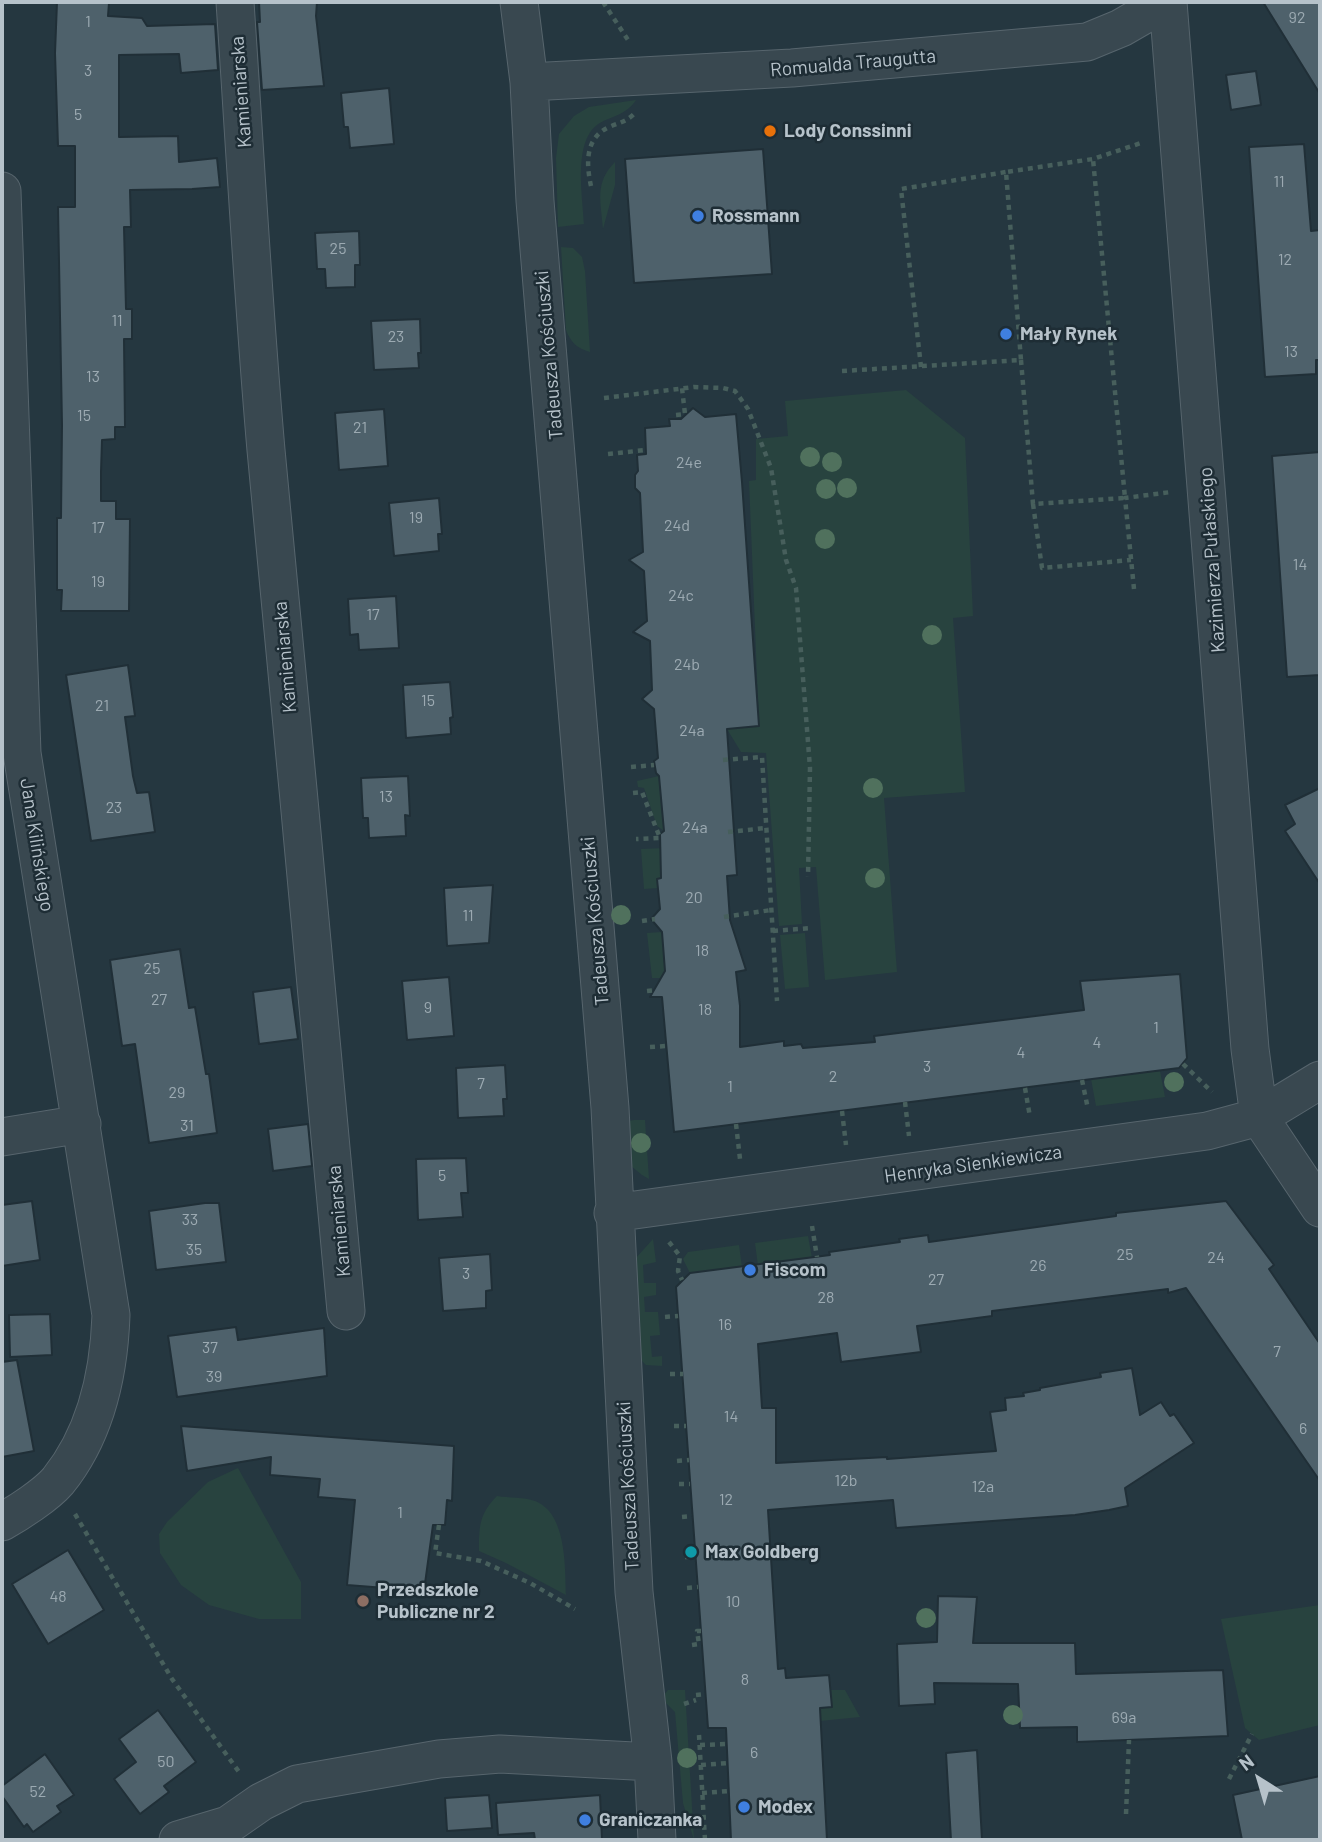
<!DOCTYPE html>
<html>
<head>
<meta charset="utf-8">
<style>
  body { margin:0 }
  #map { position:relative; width:1322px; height:1842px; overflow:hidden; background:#253740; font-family:Barlow,sans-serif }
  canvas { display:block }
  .frame { position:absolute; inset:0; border:4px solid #b6c2ca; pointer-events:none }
  .north { position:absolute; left:1224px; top:1744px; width:70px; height:70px; -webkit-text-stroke:5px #1e2d35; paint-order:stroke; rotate:323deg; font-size:19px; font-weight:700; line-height:28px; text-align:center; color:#b6c2ca }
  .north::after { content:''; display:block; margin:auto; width:24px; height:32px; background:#b6c2ca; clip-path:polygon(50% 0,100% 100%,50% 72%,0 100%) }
</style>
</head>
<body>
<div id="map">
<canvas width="1322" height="1842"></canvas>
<div class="frame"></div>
<div class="north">N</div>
</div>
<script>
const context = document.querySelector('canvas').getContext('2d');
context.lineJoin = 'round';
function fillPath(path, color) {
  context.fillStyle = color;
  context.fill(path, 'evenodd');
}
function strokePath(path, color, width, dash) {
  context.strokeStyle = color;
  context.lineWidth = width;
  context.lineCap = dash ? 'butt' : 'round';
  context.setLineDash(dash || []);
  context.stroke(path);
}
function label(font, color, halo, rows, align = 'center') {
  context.font = font + ' Barlow,sans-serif';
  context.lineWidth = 5;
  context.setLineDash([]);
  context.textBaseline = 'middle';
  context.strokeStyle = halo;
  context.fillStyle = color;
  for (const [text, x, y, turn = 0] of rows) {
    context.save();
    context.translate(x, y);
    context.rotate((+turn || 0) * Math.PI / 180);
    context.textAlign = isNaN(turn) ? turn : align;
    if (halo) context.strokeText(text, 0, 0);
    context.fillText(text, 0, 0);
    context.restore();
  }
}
fillPath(new Path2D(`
  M636,100C626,115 614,115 600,123C572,139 583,197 584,224L558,227L556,158L559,134L574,116L589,107Z
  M615,162V185L603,229C601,202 594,183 615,162Z
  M561,247L573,248L582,257L585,271L590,352C577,348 571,343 566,330Z
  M906,390L965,438L973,616L953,618L965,792L884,798L897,972L825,980L816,867L799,868L802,924L779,926L766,753L741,752L727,729L759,726L749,481L756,480V439L788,436L785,401Z
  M659,776L664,831L657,826L644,788L638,787L637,781Z
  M665,848L668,878L658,879V888L644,889L641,849Z
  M662,932L665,978H652L647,933Z
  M805,933L809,987L785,989L780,935Z
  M1160,1071L1165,1097L1096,1106L1091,1079Z
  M634,1120H645L649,1179L642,1175L631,1166L628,1121Z
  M808,1236L812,1258L758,1266L755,1243Z
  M653,1239L656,1262L643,1265L644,1283H656V1295L644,1297L645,1312H658L660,1335L650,1336L652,1357L662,1356V1366L646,1365L640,1359L635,1259Z
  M739,1245L742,1267L690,1273L683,1259L688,1252Z
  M238,1468L301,1582V1619H259L209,1605L181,1585L160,1553L159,1534L167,1522L208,1482Z
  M497,1496C509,1498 524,1497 535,1501C567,1513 565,1568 566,1595L506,1563L479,1551C479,1527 479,1514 497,1496Z
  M1320,1605V1725L1259,1740L1245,1728L1221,1619Z
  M668,1690H685L694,1840L683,1803L675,1712L666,1703L664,1695Z
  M830,1690H845L860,1717L820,1721L813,1709L832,1707Z`), '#28433f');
const building = new Path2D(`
  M57,2L109,3L108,16L142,18L147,26L215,24L218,70L181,73L179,54L119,55V137L178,136L179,162L217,158L220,187L192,189L130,190L131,227H124L126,309H132V339H124L125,427H115V439L102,440L101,472V501H116V519H130L129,611H61L62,590H57V518H61L62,425L58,207H75V146H58L55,53Z
  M259,2H317L316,16L324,86L262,90L257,22H260Z
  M1263,2H1320V94Z
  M1256,71L1261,105L1231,110L1226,75Z
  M389,88L394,144L350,148L348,127H344L341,93Z
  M1304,144L1311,231L1320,230V360H1316V374L1265,377L1249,147Z
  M763,149L772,274L634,283L625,159Z
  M359,231L360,265H355V287L326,288L325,269H317L315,233Z
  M420,319L421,353H418L419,368L374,370L371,321Z
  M693,408L705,417L736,414L742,482L759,726L727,729L737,875L727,876L730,920L746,970L736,972L740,1006V1047L784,1041V1046L801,1044L803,1048L875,1042L874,1036L1084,1010L1080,981L1180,974L1187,1058L1179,1068L674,1132L662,997H650L665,971L662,932L651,919L660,909L657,879L661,878L660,834L664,831L659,776L656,773L654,761L658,758L654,709L642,699L652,690L650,641L633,632L647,621L644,571L629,560L643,552L640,493L635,488V475L638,471L637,455L646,454L645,428L670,426L669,419H681Z
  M384,409L388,466L339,470L335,413Z
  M1320,452V675L1287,677L1272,456Z
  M439,498L442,534H438L439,551L394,556L389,503Z
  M396,596L399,648L359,650L358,634L350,635L348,599Z
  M128,665L135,716L125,717L133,776L137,793L149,792L155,832L91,841L66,675Z
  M450,682L453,717L450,718L451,734L406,738L403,685Z
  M408,776L410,816L405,815L406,836L369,838L368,818H363L361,778Z
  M1320,788V884L1285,831L1295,824L1285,805Z
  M493,885L489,943L447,946L444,888Z
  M180,949L189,1008L195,1007L206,1074H209L217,1133L149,1143L135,1044L122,1046L110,960Z
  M449,977L454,1036L407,1040L402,981Z
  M291,987L298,1039L259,1044L253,992Z
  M505,1065L507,1099H503L504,1116L458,1118L456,1068Z
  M308,1124L312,1166L273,1171L268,1129Z
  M466,1158L468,1193H461L463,1217L418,1220L416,1159Z
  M32,1201L40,1260L2,1266V1205Z
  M1226,1201L1274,1265L1269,1269L1320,1344V1481L1186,1288L1168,1293V1289L992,1311V1316L917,1326L921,1352L841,1362L837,1333L758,1344L762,1408H776V1463L887,1457V1459L996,1451L990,1412L1006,1410L1005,1398L1024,1396L1023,1393L1040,1390V1388L1101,1377L1100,1373L1132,1368L1140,1415L1161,1402L1170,1416L1174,1414L1194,1443L1125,1488L1128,1506L1109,1510L1075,1515L896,1528L893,1500L768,1510L778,1669L785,1668L786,1678L829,1675L832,1707L820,1708L827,1840H731L726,1728H708L676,1287L690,1273L830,1255L829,1252L900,1242L899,1239L928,1235L929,1242L1116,1216V1213Z
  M205,1203H219L226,1262L156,1270L149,1211Z
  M490,1254L492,1290L486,1291V1308L443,1311L439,1258Z
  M50,1314L52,1355L10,1357L9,1315Z
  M236,1327L238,1340L324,1328L327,1376L177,1397L168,1336Z
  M17,1360L34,1451L2,1457V1362Z
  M181,1426L454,1446L452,1501L447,1500L445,1525H433L424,1591L347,1585L355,1500L318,1497L320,1479L270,1475L271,1457L187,1471Z
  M68,1550L104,1610L48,1644L12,1584Z
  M938,1596L977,1597L973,1643H1075L1076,1674L1223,1670L1228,1736L1077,1742V1727L1020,1728L1018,1684L934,1683L935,1704L899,1706L897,1644L937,1642Z
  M158,1710L196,1762L164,1786L169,1792L140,1814L114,1779L136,1762L119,1739Z
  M977,1750L982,1840H951L946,1753Z
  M45,1754L74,1795L57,1806L61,1812L33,1832L27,1824L24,1827L2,1796V1786Z
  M1320,1776V1840H1242L1233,1795Z
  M489,1795L492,1828L447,1831L445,1798Z
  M600,1795L602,1840H535L534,1833L498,1835L496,1803Z`);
fillPath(building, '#4e616b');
strokePath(building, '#202f37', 2);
const minor = new Path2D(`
  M235,2C245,151 253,301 266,450C292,737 322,1024 346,1311
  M519,2L529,82L535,201L610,1108L634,1592L653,1762L657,1840
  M1168,2L1250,1049L1259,1117L1320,1208
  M529,82L792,68L1087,42L1121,28L1166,2
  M2,191L22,753L111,1315C109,1374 96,1434 58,1481C46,1495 18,1513 2,1522
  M2,1137L82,1124
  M613,1213L1207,1131L1259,1117L1320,1080
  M178,1840L228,1825L261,1802L297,1784L439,1759L500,1754L653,1762`);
strokePath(minor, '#57656d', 39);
strokePath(new Path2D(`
  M603,2L628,40
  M591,186C586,163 585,138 609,127C618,123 626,122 634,114
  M1021,360L1033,504L1125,498L1093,159
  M921,367L901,189L1006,172
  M842,371L1021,360L1006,172L1093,159L1144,142
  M604,398L694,387L723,388L735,391L748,409L771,468L786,560L796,588L810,768L808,877
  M676,415L685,414L682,388
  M608,454L646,450
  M1033,504L1042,568L1131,560
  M1134,589L1125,498L1171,492
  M723,760L762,757L777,1001
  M631,767L654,765
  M633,793L642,792L660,838L636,839
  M728,832L766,828
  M724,917L771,910
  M642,921L655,919
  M773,931L812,928
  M647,991L656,990
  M650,1047L667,1046
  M1183,1064L1212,1092
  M1082,1080L1088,1109
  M1025,1088L1030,1117
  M905,1102L909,1136
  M842,1111L846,1145
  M736,1124L740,1159
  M812,1226L817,1257
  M669,1242L680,1256L678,1271L682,1280
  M665,1317L678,1316
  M670,1374H683
  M674,1426H686
  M677,1461L689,1460
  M679,1484H690
  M75,1514L172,1679L239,1772
  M682,1517L692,1516
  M439,1525L435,1553L481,1561L530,1583L575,1609
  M685,1557H695
  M687,1588L698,1587
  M692,1645L699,1644L697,1631H701
  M696,1695L705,1694
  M684,1704L696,1700
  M699,1735L705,1840
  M700,1745L727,1744
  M701,1765L728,1763
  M1229,1779L1252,1734
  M702,1793L729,1791
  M1126,1814L1129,1740`), '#475f5c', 4.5, [5, 5]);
strokePath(minor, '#394850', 37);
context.fillStyle = '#50715d';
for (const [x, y] of [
  [810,457],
  [832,462],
  [847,488],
  [826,489],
  [825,539],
  [932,635],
  [873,788],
  [875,878],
  [621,915],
  [1174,1082],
  [641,1143],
  [926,1618],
  [1013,1715],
  [687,1758]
]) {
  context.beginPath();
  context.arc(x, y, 10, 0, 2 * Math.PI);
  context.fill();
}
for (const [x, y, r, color] of [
  [770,131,7,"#e8710a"],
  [698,216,7,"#3f7fe0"],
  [1006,334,7,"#3f7fe0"],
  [750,1270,7,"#3f7fe0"],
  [691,1552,7,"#0f9aa8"],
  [363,1601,7,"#8d6e63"],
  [744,1807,7,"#3f7fe0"],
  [585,1820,7,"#3f7fe0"]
]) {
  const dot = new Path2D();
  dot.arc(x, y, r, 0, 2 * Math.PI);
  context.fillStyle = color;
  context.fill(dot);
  strokePath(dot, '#1e2d35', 2.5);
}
label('16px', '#9caab2', null, [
  ["92",1297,18],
  ["1",88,22],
  ["3",88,71],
  ["5",78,115],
  ["11",1279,182],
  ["25",338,249],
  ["12",1285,260],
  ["11",117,321],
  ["23",396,337],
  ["13",1291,352],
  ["13",93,377],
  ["15",84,416],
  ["21",360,428],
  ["24e",689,463],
  ["19",416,518],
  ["24d",677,526],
  ["17",98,528],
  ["14",1300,565],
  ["19",98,582],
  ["24c",681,596],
  ["17",373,615],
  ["24b",687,665],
  ["15",428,701],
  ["21",102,706],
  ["24a",692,731],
  ["13",386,797],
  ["23",114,808],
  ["24a",695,828],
  ["20",694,898],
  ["11",468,916],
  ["18",702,951],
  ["25",152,969],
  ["27",159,1000],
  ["9",428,1008],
  ["18",705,1010],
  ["1",1156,1028],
  ["4",1097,1043],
  ["4",1021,1053],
  ["3",927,1067],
  ["2",833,1077],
  ["7",481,1084],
  ["1",730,1087],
  ["29",177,1093],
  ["31",187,1126],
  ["5",442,1176],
  ["33",190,1220],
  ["35",194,1250],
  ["25",1125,1255],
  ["24",1216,1258],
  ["26",1038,1266],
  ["3",466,1274],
  ["27",936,1280],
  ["28",826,1298],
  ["16",725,1325],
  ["37",210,1348],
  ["7",1277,1352],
  ["39",214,1377],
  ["14",731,1417],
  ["6",1303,1429],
  ["12b",846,1481],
  ["12a",983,1487],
  ["12",726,1500],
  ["1",400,1513],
  ["48",58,1597],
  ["10",733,1602],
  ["8",745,1680],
  ["69a",1124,1718],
  ["6",754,1753],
  ["50",166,1762],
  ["52",38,1792]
]);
label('19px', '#b6c2ca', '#1e2d35', [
  ["Romualda Traugutta",853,63,-5],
  ["Kamieniarska",241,92,-94],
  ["Tadeusza Kościuszki",549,355,-95],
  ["Kazimierza Pułaskiego",1212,560,-94],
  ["Kamieniarska",285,657,-95],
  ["Jana Kilińskiego",37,845,81],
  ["Tadeusza Kościuszki",595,921,-95],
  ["Henryka Sienkiewicza",973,1164,-8],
  ["Kamieniarska",339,1221,-95],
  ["Tadeusza Kościuszki",628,1486,-93]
]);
label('bold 19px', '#b6c2ca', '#1e2d35', [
  ["Lody Conssinni",784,131],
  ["Rossmann",712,216],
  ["Mały Rynek",1020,334],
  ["Fiscom",764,1270],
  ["Max Goldberg",705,1552],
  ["Przedszkole",377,1590],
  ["Publiczne nr 2",377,1612],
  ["Modex",758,1807],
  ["Graniczanka",599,1820]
], 'left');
</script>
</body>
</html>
